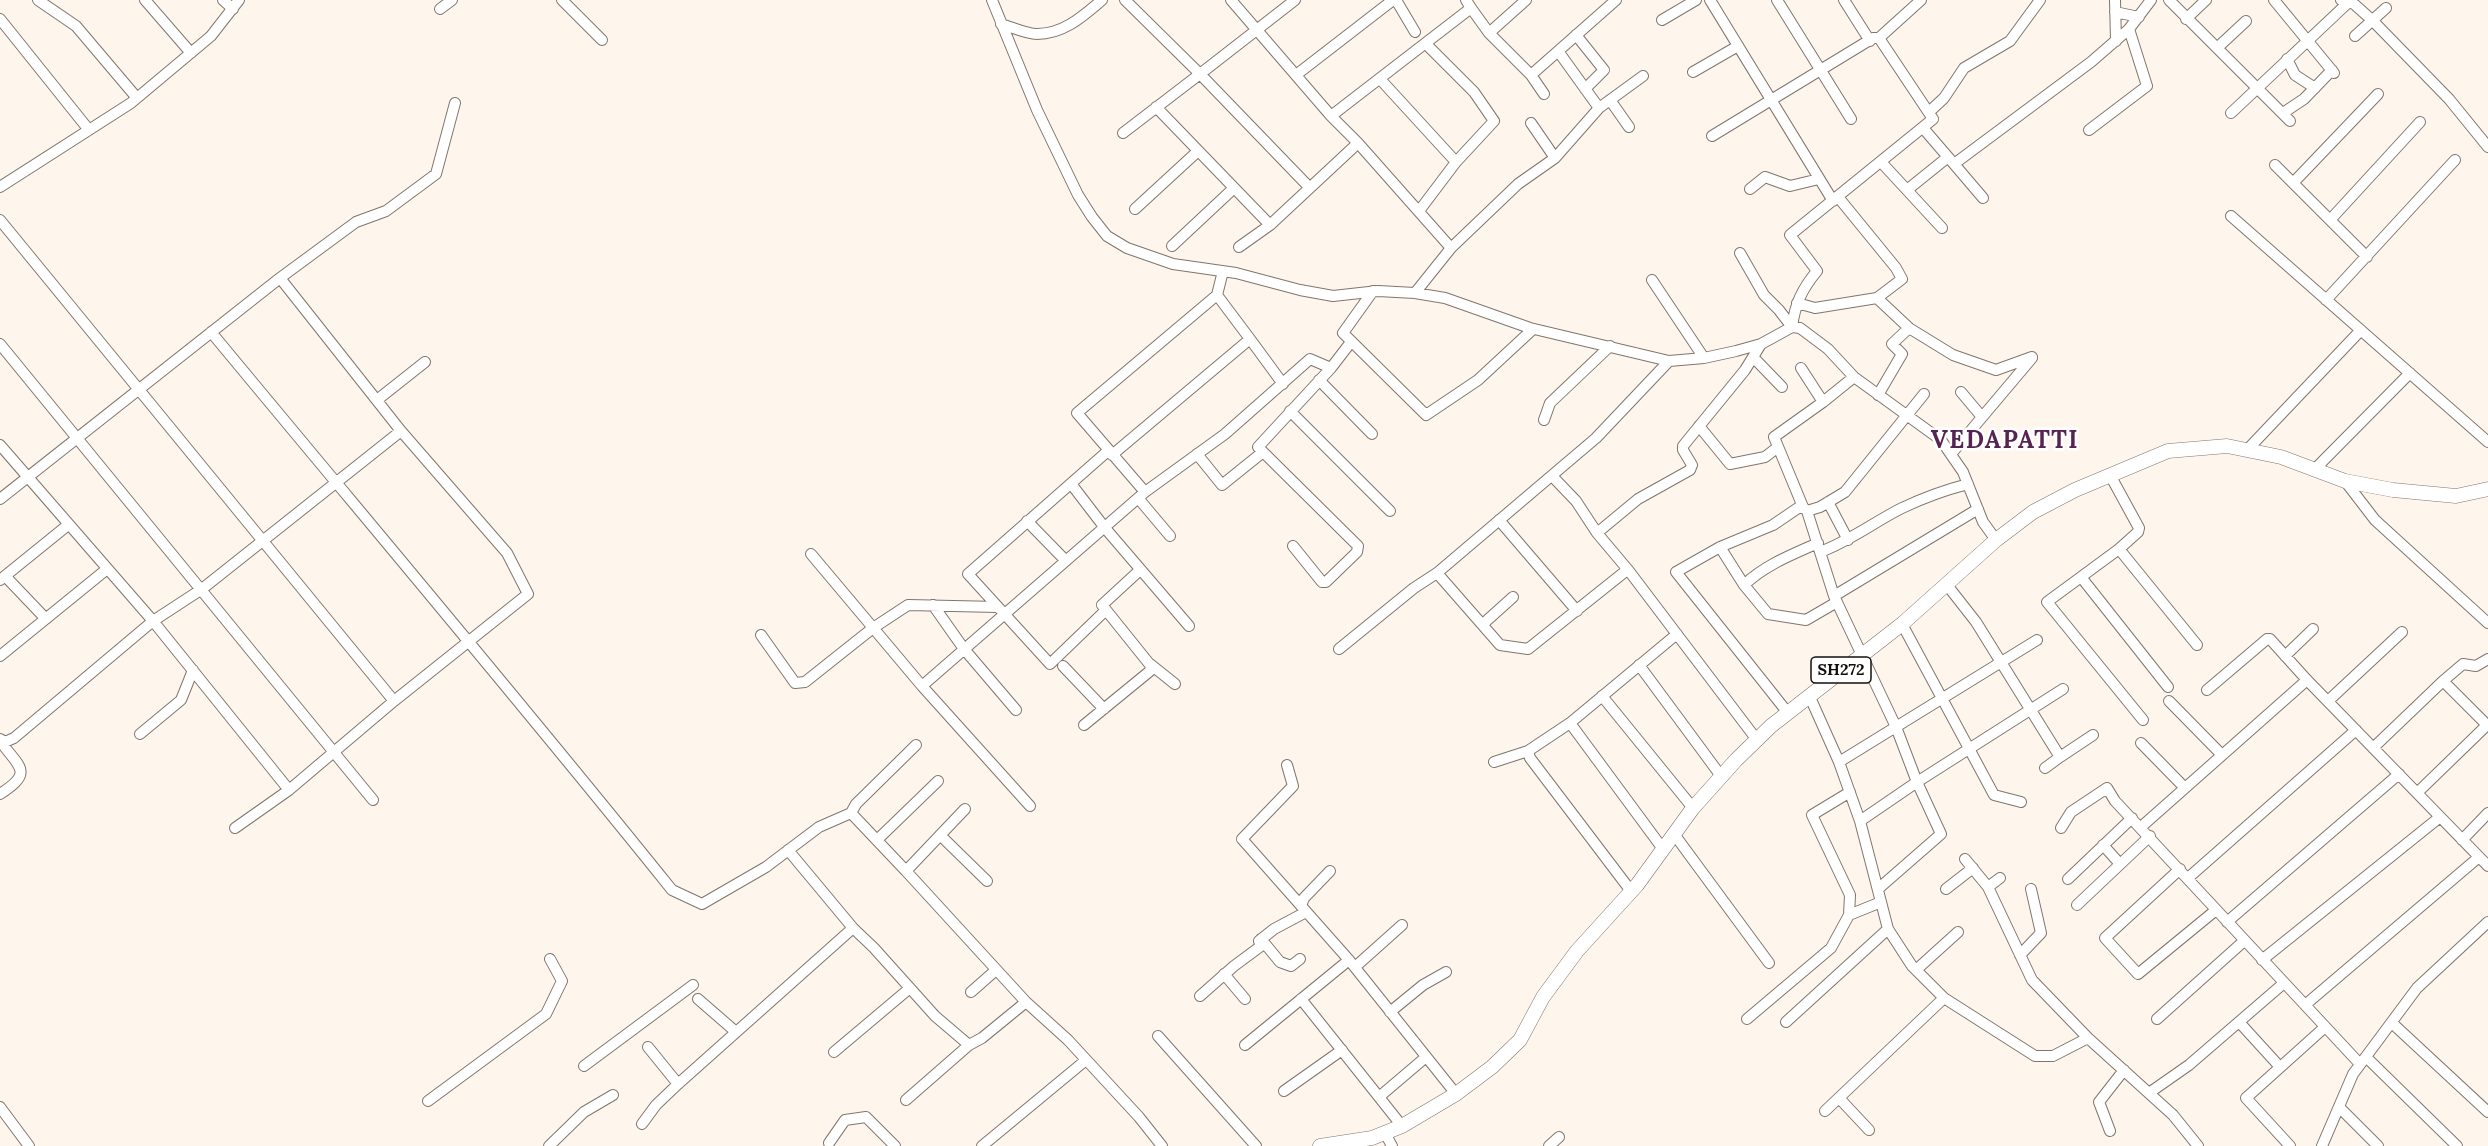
<!DOCTYPE html>
<html>
<head>
<meta charset="utf-8">
<style>
  body { margin:0 }
  canvas { display:block; background:#fef5ec }
</style>
</head>
<body>
<canvas width="2488" height="1146"></canvas>
<script>
const context = document.querySelector('canvas').getContext('2d');
context.lineJoin = 'round';
function strokePath(path, color, width, dash) {
  context.strokeStyle = color;
  context.lineWidth = width;
  context.lineCap = dash ? 'butt' : 'round';
  context.setLineDash(dash || []);
  context.stroke(path);
}
function label(font, color, halo, rows, align = 'center') {
  context.font = font + ' Lora,serif';
  context.lineWidth = 5;
  context.setLineDash([]);
  context.textBaseline = 'middle';
  context.strokeStyle = halo;
  context.fillStyle = color;
  for (const [text, x, y, turn = 0] of rows) {
    context.save();
    context.translate(x, y);
    context.rotate((+turn || 0) * Math.PI / 180);
    context.textAlign = isNaN(turn) ? turn : align;
    if (halo) context.strokeText(text, 0, 0);
    context.fillText(text, 0, 0);
    context.restore();
  }
}
const minor = new Path2D(`
  M38,0L76,26L137,98
  M145,0L191,53
  M223,0L233,9
  M562,0L602,40
  M992,0L1037,110L1078,195L1092,217L1107,236L1127,248L1173,264L1236,273L1300,290L1333,296L1378,291L1415,293L1445,298L1530,328L1669,361L1704,358L1736,351L1761,344L1792,327L1800,328L1828,349L1854,377L1941,440L1963,472L1983,522L1996,540
  M1125,0L1200,74L1295,0
  M1231,0L1331,116L1358,143L1451,248
  M1396,0L1415,32
  M1710,0L1833,201
  M1777,0L1851,119
  M1844,0L1870,41
  M2115,0L2116,41
  M2169,0L2290,121
  M2274,0L2334,73
  M2341,0L2354,4L2372,20L2449,99L2488,147
  M1471,8L1489,33L1531,75L1616,0
  M440,9L452,0
  M2115,12L2139,17
  M0,19L89,130
  M2186,19L2206,0
  M1662,20L1696,0
  M1001,24C1012,27 1026,34 1037,34C1064,34 1083,16 1102,0
  M1489,33L1526,0
  M1576,35L1604,70L1585,89
  M2355,36L2386,8
  M2217,48L2246,21
  M1558,51L1599,108
  M2287,59L2295,75L2315,88
  M1693,72L1738,46
  M1296,75L1393,0
  M1531,75L1544,94
  M1380,79L1456,162
  M1610,100L1629,127
  M1156,107L1270,225
  M1929,112L1944,98L1964,68L2010,41L2040,0
  M2231,113L2351,0
  M2283,113L2304,99L2332,70
  M1331,116L1471,8L1466,0
  M1531,123L1555,158
  M1923,128L1954,164L2091,62L2129,29L2151,0
  M2089,130L2147,86L2129,29
  M1123,133L1200,74L1310,188
  M1712,136L1873,38H1879L1921,0
  M1881,162L1942,228
  M1954,164L1983,198
  M2275,165L2367,257
  M2293,183L2378,94
  M0,187L131,103L211,36L239,0
  M1750,189L1765,177L1790,186L1819,179
  M1907,190L1948,157
  M1838,197L1896,268L1902,279L1877,298
  M1135,209L1198,151
  M1419,211L1456,162L1494,121L1474,92L1426,44
  M2231,216L2488,442
  M0,220L394,701
  M2330,220L2420,122
  M1172,246L1234,188
  M1239,247L1270,225L1358,143
  M1740,253L1764,295L1779,310L1792,327
  M1652,280L1704,358
  M1373,291L1343,333L1426,415L1478,380L1533,329
  M1415,293L1451,248L1518,184L1555,158L1599,108L1643,76
  M1217,295L1223,271
  M2326,300L2455,160
  M1797,303L1815,308L1877,298L1909,328L1953,355L1996,370L2032,357
  M1792,327C1795,304 1802,289 1817,271L1790,235L1933,119L1879,38
  M211,332C365,518 521,702 672,890L702,904L766,867L819,827L851,813L856,804L916,745
  M1250,339L1283,384
  M0,344L373,800
  M1753,357L1782,387
  M1801,368L1823,402
  M1319,380L1372,434
  M1961,392L1982,417
  M1878,395L1902,354L1892,344L1909,328
  M377,400L425,362
  M1290,411L1390,511
  M1544,420L1550,403L1610,346
  M1699,426L1730,464L1765,457L1778,447
  M0,445L153,621L289,790
  M2247,450L2361,330
  M1197,454L1222,485L1263,452
  M1951,454L2032,358
  M1112,455L1250,339L1217,295L1077,413L1145,492
  M2314,470L2410,373
  M2110,475L2139,528L2138,532L2119,549L2047,602L2143,720
  M1552,476L1576,501L1597,533L1629,571L1757,740
  M2345,481L2375,520L2488,623
  M1072,485L1105,528L1189,626
  M1138,498L1170,536
  M0,499L280,278L356,222L386,211L436,174L455,103
  M1828,502L1848,540
  M1803,507L1774,437L1823,402L1854,377
  M1807,511L1834,596L1896,727L1917,782L1941,834L1878,889
  M1499,520L1577,611
  M1027,521L1066,561
  M1597,533L1638,499L1690,470L1692,465L1683,450V446L1745,370L1761,344
  M1293,546L1322,582H1326L1357,552L1358,546L1258,447L1331,368L1351,342
  M1720,547L1744,585L1768,614L1806,620L1837,602
  M2119,549L2197,645
  M1820,552C1850,541 1874,522 1902,508C1923,498 1945,490 1968,484
  M811,554L922,686L1145,492L1225,434L1310,359L1331,368
  M1437,573L1500,645L1528,649L1627,570
  M5,576L46,619
  M2081,577L2168,687
  M0,580L68,525
  M1744,585C1765,565 1791,555 1818,543
  M1947,585L1976,622L2060,757L2093,735
  M1834,596L1978,509
  M933,605L964,649L1016,710
  M1106,610L1050,664L968,574L1109,450
  M1483,624L1513,597
  M1902,624L1994,795L2021,802
  M761,635L795,683L805,682L873,628L908,605L998,607
  M1339,649L1414,588L1437,573L1596,438L1669,361
  M0,656L107,569
  M2285,656L2313,629
  M2488,659L2476,666L2463,664L2443,681L2488,726
  M1150,664L1175,684
  M1639,665L1721,776
  M1063,666L1104,709
  M922,686L1030,806
  M2207,690L2267,639H2270L2307,680L2488,866
  M1809,695L1839,762L1860,821L1888,929L1912,966L1944,998L2035,1056H2053L2088,1038L2032,980L1988,887L1965,859
  M1602,696L1693,808
  M2169,701L2222,755
  M2328,701L2402,632
  M1788,713L1676,572L1720,547L1773,525L1798,508L1803,507L1807,511L1820,507L1845,492L1924,394
  M1570,723L1663,849
  M1084,725L1150,671L1151,666L1102,605L1140,570
  M140,734L181,700L193,670
  M0,739L5,742L14,738L153,621L202,589L401,431
  M0,741C20,768 34,772 0,794
  M2141,743L2185,788
  M2373,748L2443,681
  M1494,762L1528,751
  M1839,762L2037,640
  M1287,765L1293,786L1242,839L1349,960L1456,1094
  M2045,768L2060,757
  M2417,793L2487,725
  M851,813L906,871L965,809
  M1860,821L1917,782L2063,689
  M2141,827L2307,680
  M235,828L289,790L394,701L528,594L507,553L401,431L280,278
  M2061,828L2071,812L2107,788L2115,801L2360,1064
  M1674,834L1769,963
  M940,835L987,881
  M877,840L938,781
  M2462,840L2488,813
  M2103,845L2120,864
  M788,850L853,928L874,948L935,1016L969,1045L982,1038L1026,1002
  M2180,869L2105,938L2138,974L2216,910
  M906,871L1026,1002L1068,1040L1139,1117L1162,1146
  M2188,878L2356,730
  M2068,879L2132,818
  M1988,887L2000,878
  M1946,889L1973,868
  M1631,891L1530,758L1528,751L1570,723L1677,634
  M2077,905L2150,836
  M1301,906L1304,898L1330,871
  M1849,915L1881,902
  M2227,922L2399,774
  M1261,939L1280,962L1291,966L1300,959
  M2020,955L2041,933L2031,889
  M2262,960L2440,817
  M1355,967L1402,925
  M1916,970L1958,932
  M1224,974L1245,999
  M971,992L996,970
  M1200,996L1234,966L1261,946L1259,941L1274,929L1306,912
  M698,999L736,1032
  M1301,999L1402,1126
  M2305,1005L2479,857
  M1390,1012L1423,985L1446,972
  M1747,1019L1831,948L1849,915L1850,895L1812,815L1850,792
  M2157,1019L2244,941
  M1786,1022L1888,929
  M2239,1022L2280,1067
  M2392,1023L2488,1112
  M1158,1036L1256,1146
  M2088,1038L2173,1115L2198,1146
  M1245,1045L1349,960
  M648,1047L678,1084
  M834,1052L910,988
  M2366,1057L2457,1146
  M584,1066L693,985
  M1284,1091L1342,1050
  M2149,1093L2189,1065L2284,983
  M1379,1097L1426,1057
  M1839,1098L1869,1130
  M906,1100L969,1045
  M428,1101L546,1014L562,981L550,959
  M0,1107L29,1146
  M2340,1108L2378,1146
  M1825,1111L1944,998
  M642,1124L656,1105L678,1084L853,928
  M2110,1131L2099,1102L2124,1070
  M1385,1133L1392,1146
  M829,1143L845,1120L866,1117L895,1146
  M549,1146L584,1112L613,1095
  M982,1146L1086,1060
  M1549,1146L1559,1137
  M2290,1146L2246,1098L2325,1027
  M2322,1146L2353,1074L2417,988L2488,922`);
const major = new Path2D(`
  M1320,1146L1372,1138L1402,1126L1456,1094L1492,1067L1520,1040L1543,997L1577,951L1637,885L1693,808L1736,760L1771,726L1902,624L1996,540L2033,512L2075,490L2168,451L2227,446L2281,457L2345,481L2393,490L2456,496L2488,489`);
strokePath(minor, '#81766d', 12);
strokePath(major, '#81766d', 15);
strokePath(minor, '#fff', 10);
strokePath(major, '#fff', 14);
for (const [x, y, w] of [
  [1841,670,60]
]) {
  const box = new Path2D();
  box.roundRect(x - w / 2, y - 13, w, 26, 4.5);
  context.fillStyle = '#fff';
  context.fill(box);
  strokePath(box, '#130f0c', 1.5);
}
label('bold 16px', '#130f0c', null, [
  ["SH272",1841,670]
]);
context.letterSpacing = '1.5px';
label('bold 24px', '#562453', '#fff', [
  ["VEDAPATTI",2005,441]
]);
context.letterSpacing = '0px';
</script>
</body>
</html>
